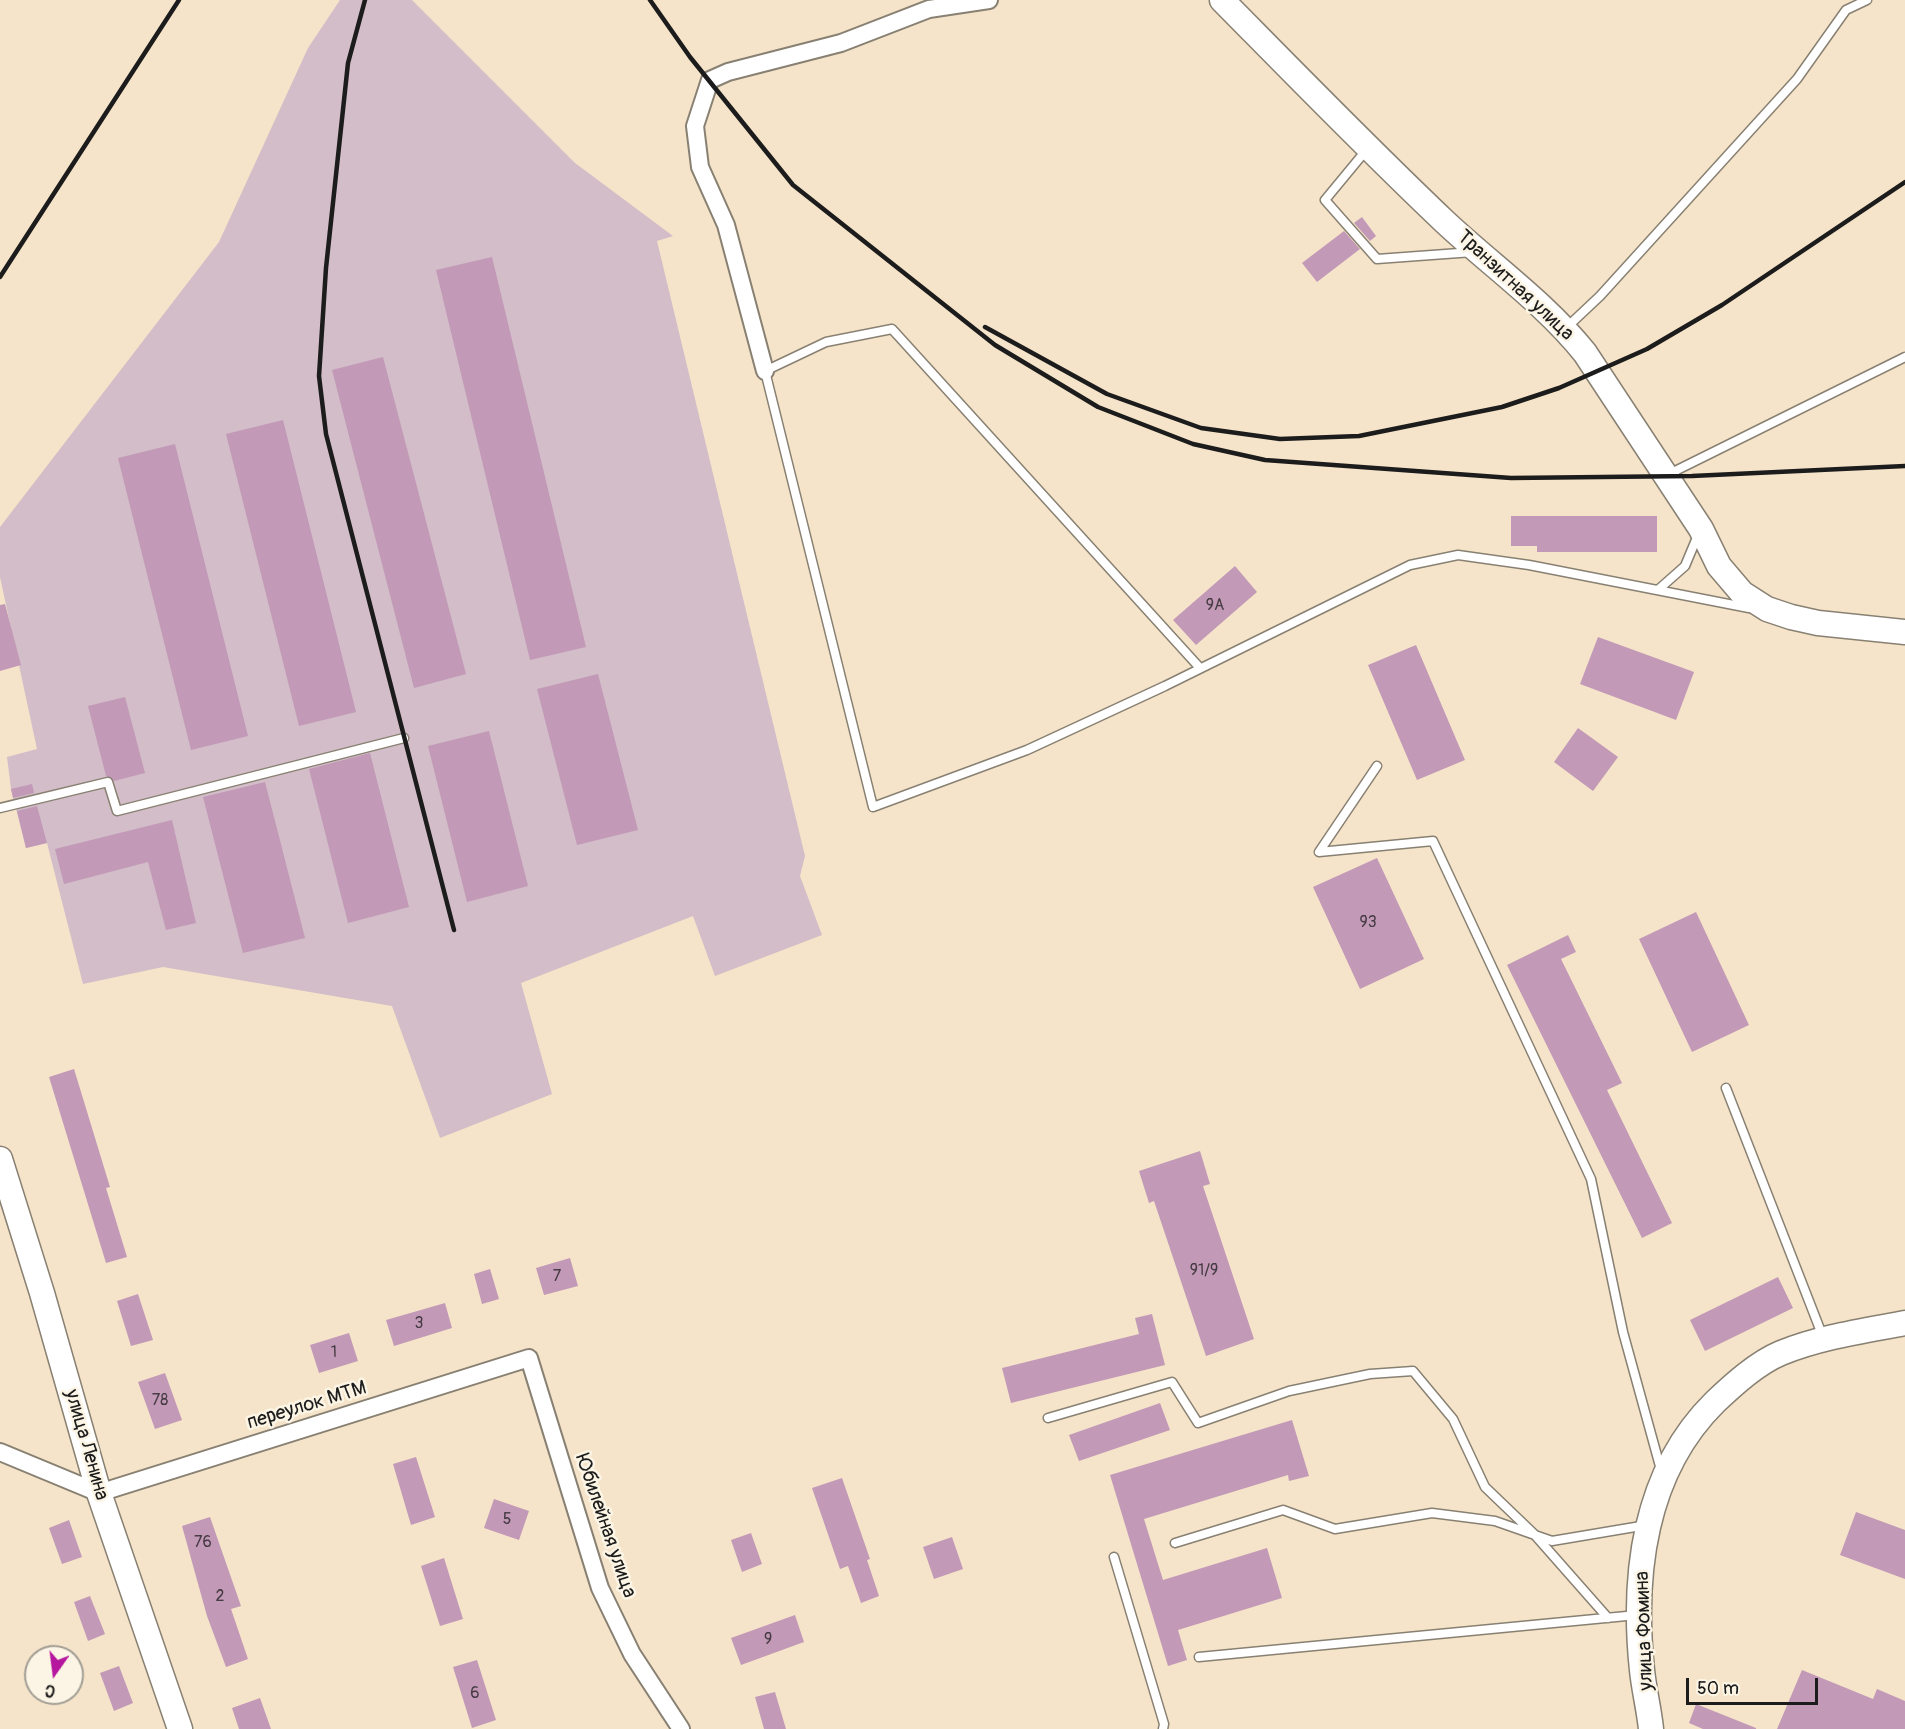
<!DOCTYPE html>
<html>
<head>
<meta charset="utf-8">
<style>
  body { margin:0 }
  #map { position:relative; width:1905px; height:1729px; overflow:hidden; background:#f5e4c9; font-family:Pangolin,sans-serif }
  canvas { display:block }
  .north { position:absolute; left:24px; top:1645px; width:60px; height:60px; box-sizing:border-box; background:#fcf5e5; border:2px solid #a29e95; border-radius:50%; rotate:194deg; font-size:16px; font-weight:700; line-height:24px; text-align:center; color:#1c1c1c }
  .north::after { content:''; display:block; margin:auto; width:21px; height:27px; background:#b5179e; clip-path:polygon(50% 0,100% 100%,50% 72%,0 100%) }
  .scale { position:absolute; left:1686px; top:1678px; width:132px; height:27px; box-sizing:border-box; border:3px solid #1c1c1c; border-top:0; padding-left:8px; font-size:18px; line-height:21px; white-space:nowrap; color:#1c1c1c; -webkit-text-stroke:4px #fcf5e5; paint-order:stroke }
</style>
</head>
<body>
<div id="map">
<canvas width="1905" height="1729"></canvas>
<div class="north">С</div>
<div class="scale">50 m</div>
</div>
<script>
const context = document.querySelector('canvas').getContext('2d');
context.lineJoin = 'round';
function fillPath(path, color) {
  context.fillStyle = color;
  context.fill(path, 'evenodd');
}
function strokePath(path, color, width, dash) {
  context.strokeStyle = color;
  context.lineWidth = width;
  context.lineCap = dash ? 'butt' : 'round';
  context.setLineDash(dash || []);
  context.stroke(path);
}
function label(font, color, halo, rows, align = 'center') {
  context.font = font + ' Pangolin,sans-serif';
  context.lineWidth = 5;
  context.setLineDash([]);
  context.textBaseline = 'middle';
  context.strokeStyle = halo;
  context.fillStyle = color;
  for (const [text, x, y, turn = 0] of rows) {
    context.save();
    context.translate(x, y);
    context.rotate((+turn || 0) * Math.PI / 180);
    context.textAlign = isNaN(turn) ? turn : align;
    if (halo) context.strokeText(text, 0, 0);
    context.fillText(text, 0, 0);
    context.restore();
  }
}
fillPath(new Path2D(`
  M340,0H412L575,163L673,236L657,241L805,856L800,876L822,935L715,976L693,916L521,983L552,1094L440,1138L392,1006L163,967L83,984L47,843L26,848L11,789L7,757L37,749L0,577V527L219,242L308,48Z`), '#d2bdc8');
fillPath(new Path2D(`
  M1362,217L1376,236L1370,241L1354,223Z
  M1344,231L1360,249L1317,282L1302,263Z
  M492,257L586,647L530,660L436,270Z
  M383,357L466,674L414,688L332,370Z
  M283,420L356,712L299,726L226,434Z
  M175,444L248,736L191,750L118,458Z
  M1511,516H1657V552H1537V546H1511Z
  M1235,566L1257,592L1196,645L1173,620Z
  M5,604L21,665L0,671V605Z
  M1598,637L1694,672L1676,720L1580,684Z
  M1416,645L1465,760L1417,780L1368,665Z
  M598,674L638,830L577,845L537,689Z
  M125,697L145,773L114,781L106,776L88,706Z
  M1578,728L1618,757L1593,791L1554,762Z
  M489,731L528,886L467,902L428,746Z
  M370,753L409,907L348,923L309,769Z
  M265,782L305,938L243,953L203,797Z
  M32,784L34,793L13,798L11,789Z
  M37,806L47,843L26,848L17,811Z
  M172,820L196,923L166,930L148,862L64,884L55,849Z
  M1377,858L1424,959L1360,989L1313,887Z
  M1696,912L1749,1025L1692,1052L1639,939Z
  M1568,935L1576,952L1561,959L1622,1083L1607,1090L1672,1223L1642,1238L1507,965Z
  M74,1069L110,1187L106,1188L127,1257L106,1263L49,1077Z
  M1200,1151L1210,1184L1203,1186L1254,1339L1206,1356L1154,1201L1149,1203L1139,1171Z
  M570,1258L578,1286L544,1295L536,1268Z
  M490,1269L499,1299L482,1304L474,1274Z
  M1778,1277L1793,1308L1705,1351L1690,1320Z
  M138,1294L153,1340L131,1346L117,1301Z
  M445,1303L452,1328L394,1346L386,1320Z
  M1152,1314L1165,1365L1011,1403L1002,1368L1139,1334L1135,1318Z
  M349,1333L358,1361L319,1373L310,1345Z
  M165,1373L182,1420L155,1429L138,1382Z
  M1160,1403L1170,1430L1079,1461L1069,1435Z
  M1292,1420L1309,1476L1289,1481L1288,1475L1144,1519L1163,1580L1267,1548L1282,1598L1178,1630L1187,1660L1168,1666L1110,1475Z
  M416,1457L435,1517L411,1525L393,1464Z
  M842,1478L870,1559L867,1560L879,1596L861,1603L848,1566L840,1569L812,1488Z
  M494,1499L529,1511L519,1540L484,1528Z
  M1856,1512L1905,1530V1579L1840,1555Z
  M210,1517L241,1606L231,1609L248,1659L226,1667L207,1616L182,1526Z
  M69,1520L82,1557L62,1564L49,1528Z
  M751,1533L762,1564L742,1572L731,1540Z
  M952,1537L963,1569L934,1579L923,1547Z
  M444,1558L463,1619L440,1626L421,1566Z
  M90,1596L105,1634L88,1641L74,1602Z
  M795,1615L804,1642L741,1665L731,1638Z
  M477,1660L496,1720L472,1728L453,1667Z
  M119,1666L133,1703L114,1711L100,1673Z
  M1802,1670L1873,1699L1877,1689L1905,1701V1729H1777Z
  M775,1692L786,1729H764L755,1697Z
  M260,1698L271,1729H239L232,1708Z
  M1696,1704L1756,1728V1729H1703L1689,1723Z`), '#c299b7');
const lane = new Path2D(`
  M1368,148L1325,200L1377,259L1473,252
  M1566,328L1600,296L1797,79L1846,10L1867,0
  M1667,475L1905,357
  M1659,589L1685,566L1698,535
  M1200,668L892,329L826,342L765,371L873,807L1027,750L1165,686L1410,565L1458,555L1529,565L1749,608
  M1377,766L1319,852L1433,841L1591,1179L1623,1332L1661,1470
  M0,808L108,782L117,811L404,738
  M1726,1088L1823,1337
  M1048,1418L1172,1382L1198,1423L1289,1391L1370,1374L1413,1371L1453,1419L1485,1487L1534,1534L1608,1618
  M1175,1543L1283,1510L1335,1529L1432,1513L1495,1521L1552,1541L1647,1525
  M1114,1557L1164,1724L1163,1729
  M1199,1657L1637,1615`);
const street = new Path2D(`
  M765,371L726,225L700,167L695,126L710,80L728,72L841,43L929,9L989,0
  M0,1452L99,1493L529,1358L600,1588L632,1654L681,1729`);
const secondary = new Path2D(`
  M1222,0C1296,75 1369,150 1445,222C1492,266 1545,303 1585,353L1701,529L1719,566L1742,593L1767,609L1791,617L1818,623L1905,632
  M0,1159L42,1293L99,1493L180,1729
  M1651,1729C1649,1709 1644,1690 1642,1670C1632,1575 1644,1472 1715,1402C1733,1385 1757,1363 1781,1353C1820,1337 1863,1331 1905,1323`);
strokePath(lane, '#888072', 11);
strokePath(street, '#888072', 20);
strokePath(secondary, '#888072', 27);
strokePath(lane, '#fff', 8);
strokePath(street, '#fff', 16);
strokePath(secondary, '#fff', 24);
strokePath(new Path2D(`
  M365,0L348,63L326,268L319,376L326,434L454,930
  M650,0L690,57L793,185L995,345L1098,407L1193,444L1265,460L1511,478L1692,476L1905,466
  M0,277L179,0
  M985,327L1107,394L1201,428L1280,439L1359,436L1502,407L1559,388L1647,349L1722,305L1905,182`), '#1c1c1c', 4.5);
label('16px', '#463b43', null, [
  ["9А",1215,606],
  ["93",1368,923],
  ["91/9",1204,1271],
  ["7",557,1277],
  ["3",419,1324],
  ["1",334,1353],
  ["78",160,1401],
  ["5",507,1520],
  ["76",203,1543],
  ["2",220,1597],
  ["9",768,1640],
  ["6",475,1694]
]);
label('20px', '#1c1c1c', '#fcf5e5', [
  ["Транзитная улица",1515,286,43],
  ["переулок МТМ",307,1406,-17],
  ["улица Ленина",86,1445,74],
  ["Юбилейная улица",605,1526,71],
  ["улица Фомина",1645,1631,-92]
]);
</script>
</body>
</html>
